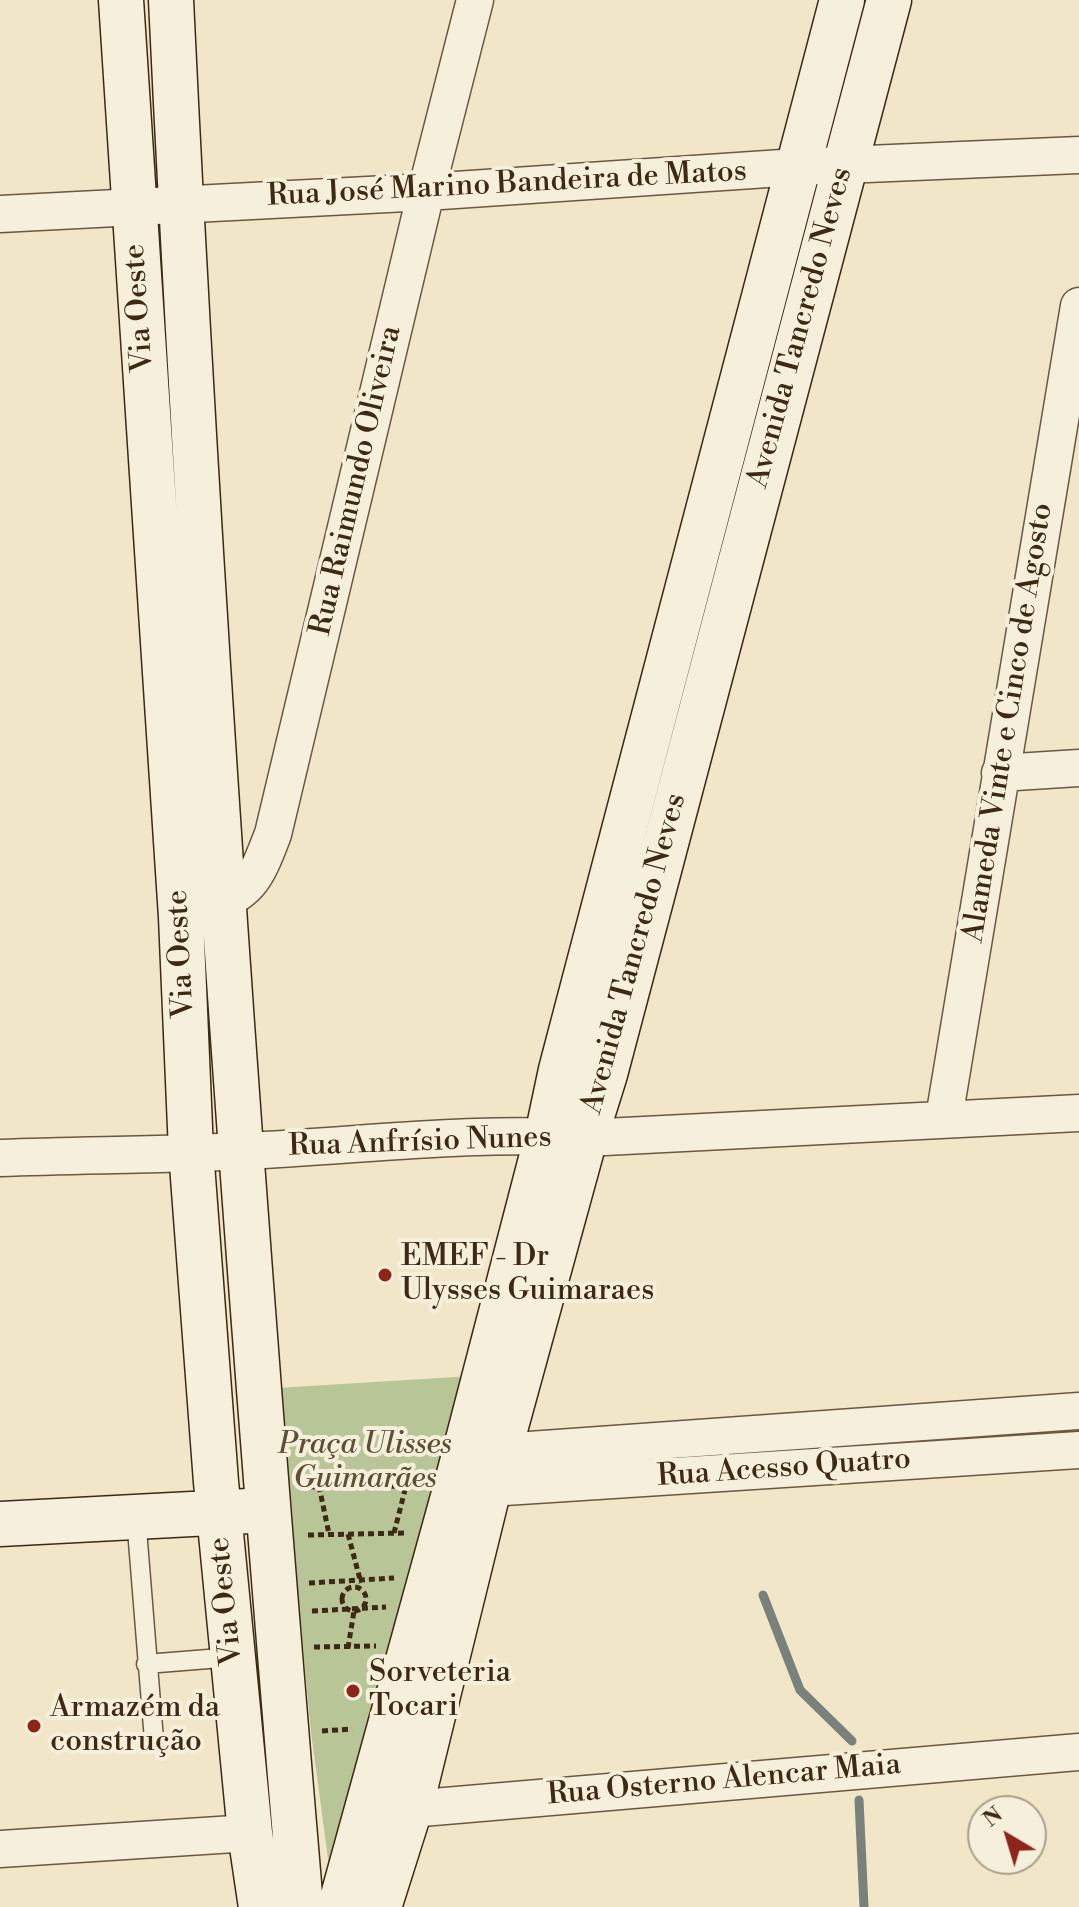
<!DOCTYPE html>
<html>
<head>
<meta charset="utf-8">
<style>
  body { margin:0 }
  #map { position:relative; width:1079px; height:1907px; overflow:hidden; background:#f1e6c7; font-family:"Libre Bodoni",serif }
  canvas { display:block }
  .north { position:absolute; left:967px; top:1795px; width:80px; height:80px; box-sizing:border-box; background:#f6efdb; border:2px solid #aca08b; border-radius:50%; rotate:322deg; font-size:22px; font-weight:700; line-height:32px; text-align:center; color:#3d2914 }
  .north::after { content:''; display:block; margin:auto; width:28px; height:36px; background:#8f2418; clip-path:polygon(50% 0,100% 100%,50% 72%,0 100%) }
</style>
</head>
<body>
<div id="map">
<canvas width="1079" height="1907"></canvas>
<div class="north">N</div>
</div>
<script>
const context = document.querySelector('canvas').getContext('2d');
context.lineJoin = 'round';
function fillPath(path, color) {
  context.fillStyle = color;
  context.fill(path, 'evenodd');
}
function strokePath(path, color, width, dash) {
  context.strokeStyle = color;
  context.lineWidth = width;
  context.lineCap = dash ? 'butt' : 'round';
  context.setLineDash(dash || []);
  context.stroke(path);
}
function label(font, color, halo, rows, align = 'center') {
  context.font = font + ' "Libre Bodoni",serif';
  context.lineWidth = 8;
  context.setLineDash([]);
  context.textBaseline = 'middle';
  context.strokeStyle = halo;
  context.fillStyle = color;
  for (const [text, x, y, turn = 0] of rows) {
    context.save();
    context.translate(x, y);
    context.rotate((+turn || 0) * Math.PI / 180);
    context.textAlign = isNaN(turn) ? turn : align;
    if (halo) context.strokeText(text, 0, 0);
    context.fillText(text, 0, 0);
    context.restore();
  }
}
fillPath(new Path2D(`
  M472,1376L333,1896L311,1732L278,1388Z`), '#b8c597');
strokePath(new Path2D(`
  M763,1595L800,1690L852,1741
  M859,1800L864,1907`), '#79817c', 9);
const lane = new Path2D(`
  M136,1517L154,1740
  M146,1664L233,1657`);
const street = new Path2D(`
  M0,214L426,192L797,167L1079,155
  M1000,773L1079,768
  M201,910C250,893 255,881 273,834L426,192L475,0
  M944,1118L1079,306
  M0,1158C81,1155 163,1155 244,1151C357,1146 471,1131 585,1138L1079,1113
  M501,1452L1079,1411
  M489,1488L1079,1450
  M388,1802L410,1809L1079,1752
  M0,1849L250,1833`);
const secondary = new Path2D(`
  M121,0L181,917L191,1151L216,1482L250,1833L261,1907
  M171,0C201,636 247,1272 301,1907
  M0,1524L249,1511
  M340,1907L456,1486L547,1136L561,1070L842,0
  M379,1907L410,1809L489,1488L585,1138L605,1074L889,0`);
strokePath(lane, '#6a5841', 21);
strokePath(street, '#6a5841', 39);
strokePath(secondary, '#3d2914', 47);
strokePath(new Path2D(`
  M319,1486L329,1534
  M301,1487L419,1486
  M394,1533L406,1486
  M348,1534L361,1583
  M308,1535L406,1533
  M309,1583L394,1578
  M342 1599a12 12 0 1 1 24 0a12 12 0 1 1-24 0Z
  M312,1611L386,1607
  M314,1647L376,1646
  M348,1648L354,1611
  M322,1731L352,1729`), '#3d2914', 5, [6, 4]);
strokePath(lane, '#f6efdb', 18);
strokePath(street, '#f6efdb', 36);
strokePath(secondary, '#f6efdb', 44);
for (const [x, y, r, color] of [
  [385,1275,8,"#8f2418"],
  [353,1691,8,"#8f2418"],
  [34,1726,8,"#8f2418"]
]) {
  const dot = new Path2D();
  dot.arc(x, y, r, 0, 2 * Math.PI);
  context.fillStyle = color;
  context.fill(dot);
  strokePath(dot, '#f6efdb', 3);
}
label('30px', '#3d2914', '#f6efdb', [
  ["Rua José Marino Bandeira de Matos",507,185,-3],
  ["Via Oeste",140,308,-94],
  ["Avenida Tancredo Neves",801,328,-75],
  ["Rua Raimundo Oliveira",357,481,-77],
  ["Alameda Vinte e Cinco de Agosto",1009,723,-81],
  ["Via Oeste",182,954,-93],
  ["Avenida Tancredo Neves",635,954,-75],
  ["Rua Anfrísio Nunes",420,1143,-2],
  ["Rua Acesso Quatro",784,1469,-4],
  ["Via Oeste",227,1601,-96],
  ["Rua Osterno Alencar Maia",724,1781,-5]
]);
label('30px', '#3d2914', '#f6efdb', [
  ["EMEF - Dr",401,1258],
  ["Ulysses Guimaraes",401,1292],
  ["Sorveteria",369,1674],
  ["Tocari",369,1708],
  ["Armazém da",50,1709],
  ["construção",50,1743]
], 'left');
label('italic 30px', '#5c5035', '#f6efdb', [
  ["Praça Ulisses",365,1446],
  ["Guimarães",365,1480]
]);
</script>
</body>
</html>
